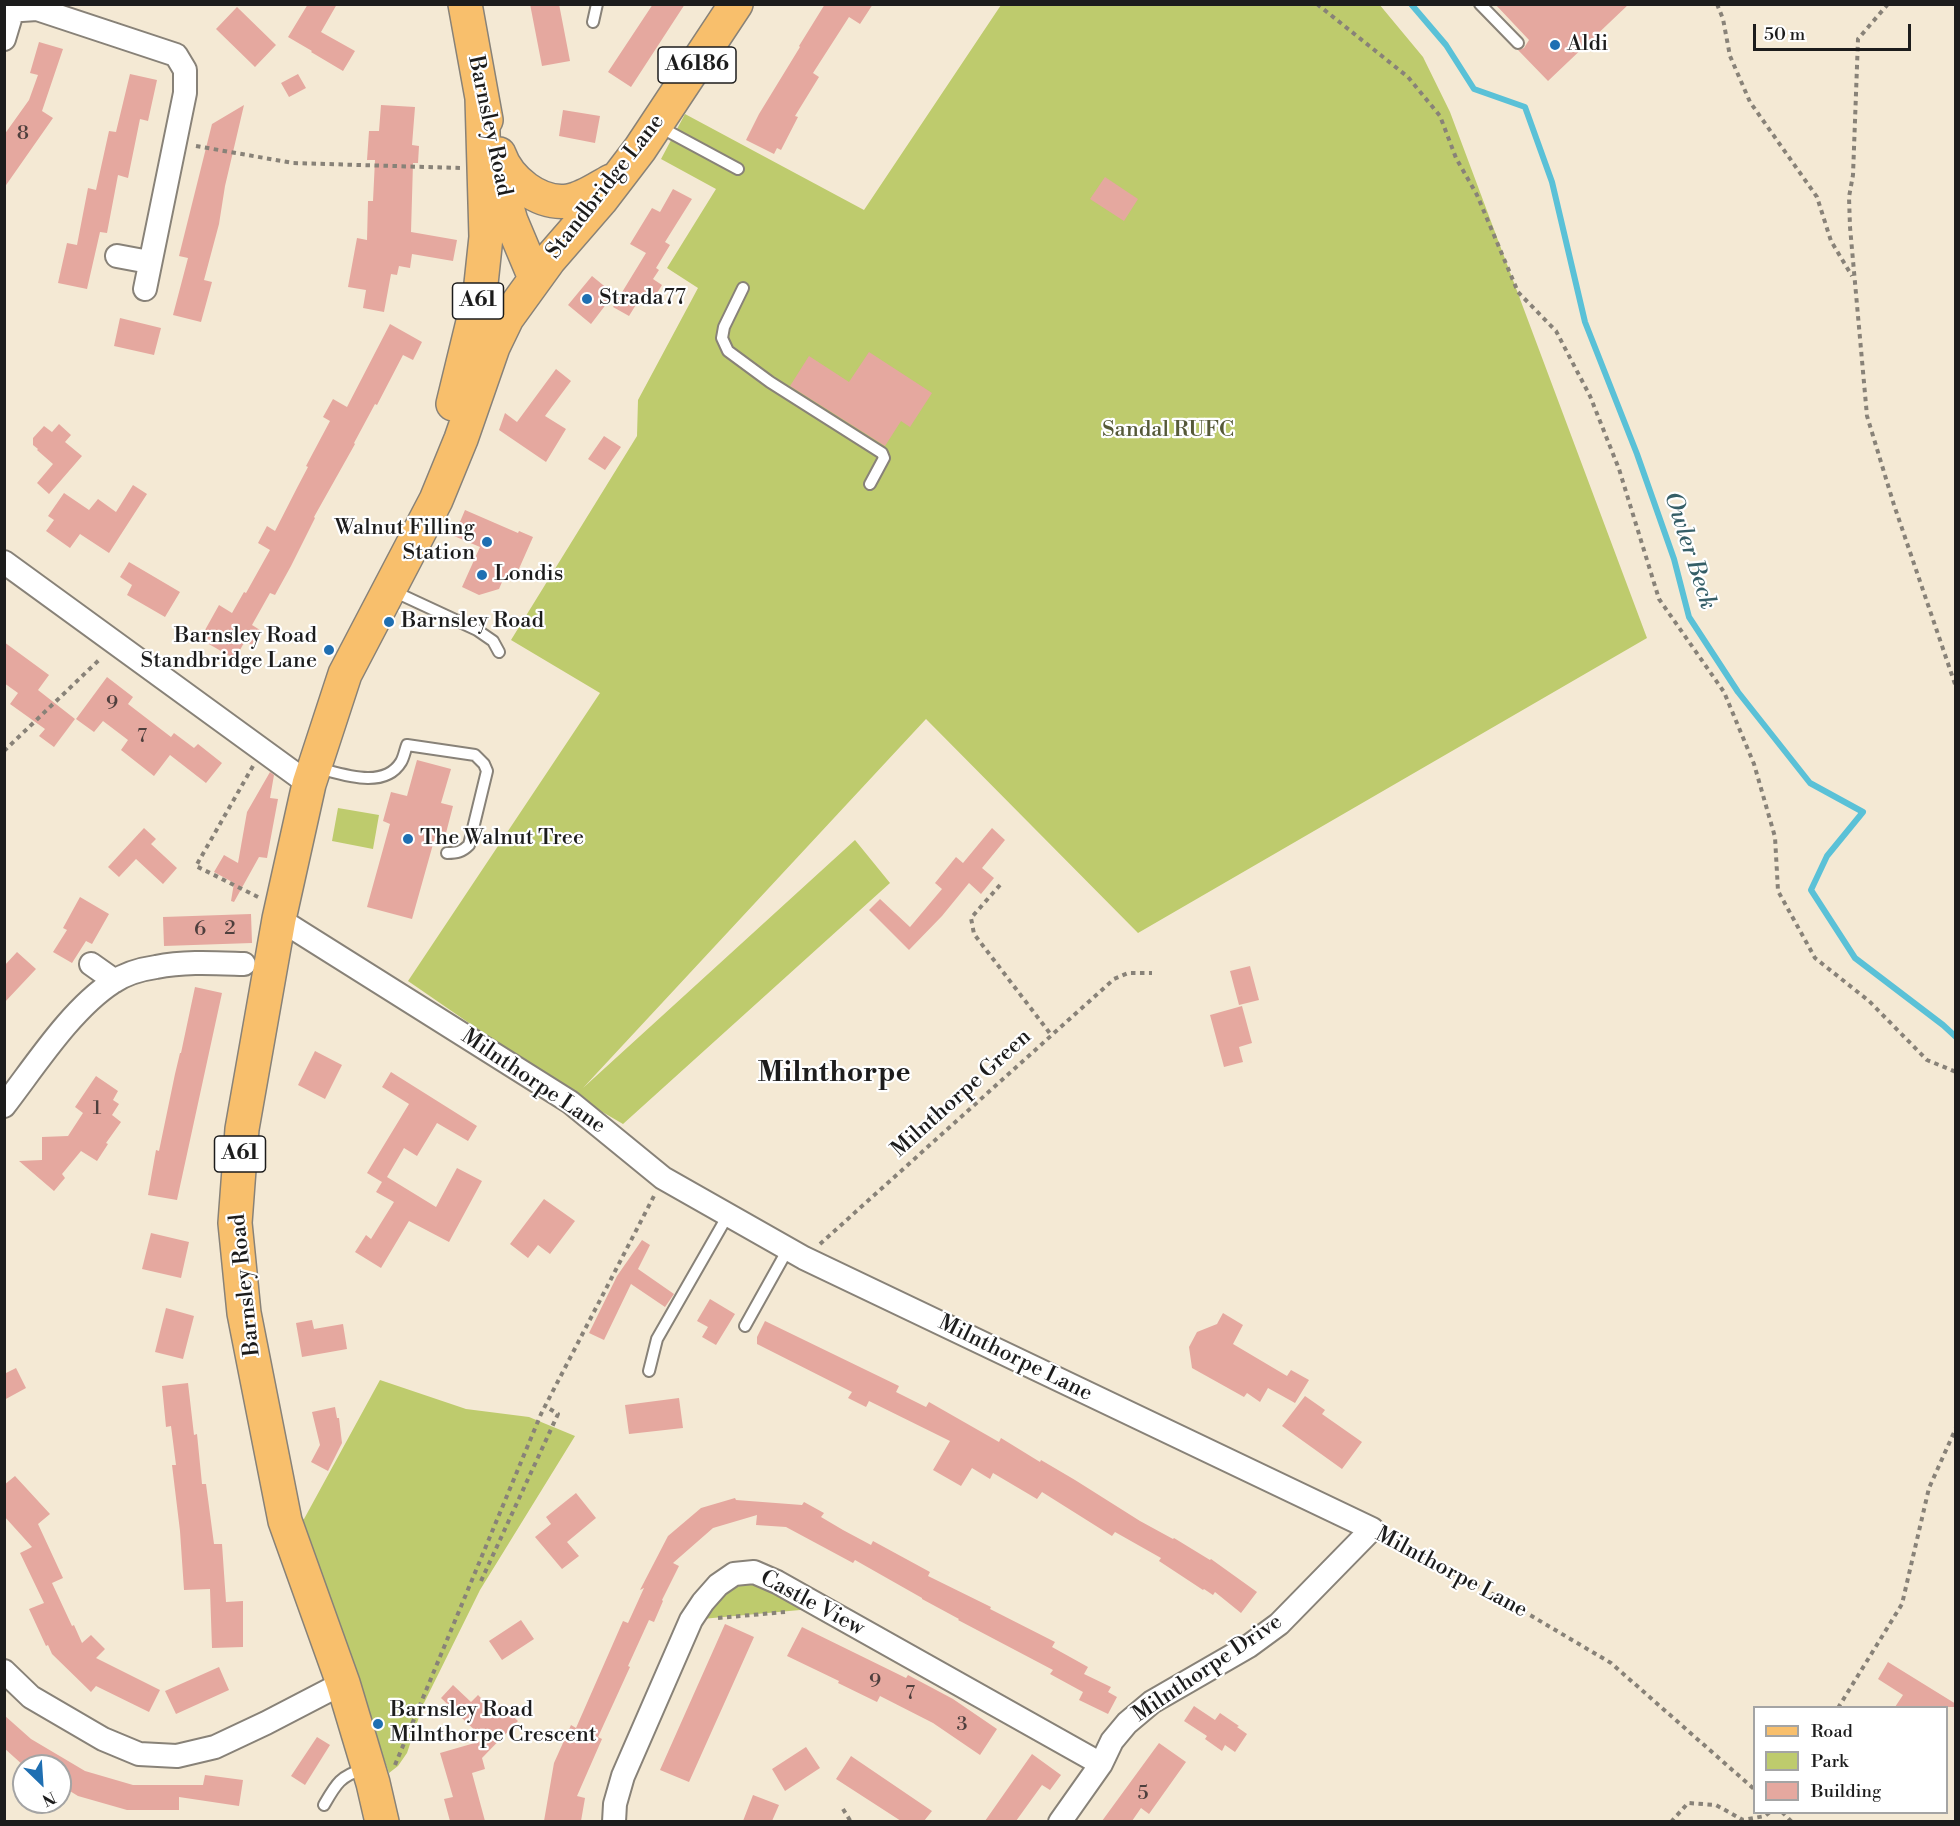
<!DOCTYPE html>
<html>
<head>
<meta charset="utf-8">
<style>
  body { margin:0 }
  #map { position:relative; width:1960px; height:1826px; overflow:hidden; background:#f4e9d4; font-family:"Libre Bodoni",serif }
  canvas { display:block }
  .frame { position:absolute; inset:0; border:6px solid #1c1c1c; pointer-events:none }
  .legend { position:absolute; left:1753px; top:1706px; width:195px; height:108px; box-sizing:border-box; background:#fff; border:2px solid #a4a4a4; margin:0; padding:8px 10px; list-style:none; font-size:18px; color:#1c1c1c }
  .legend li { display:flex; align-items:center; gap:12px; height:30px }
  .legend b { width:30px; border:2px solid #a4a4a4 }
  .north { position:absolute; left:12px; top:1754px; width:60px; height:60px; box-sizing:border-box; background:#fff; border:2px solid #a4a4a4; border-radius:50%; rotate:155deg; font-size:16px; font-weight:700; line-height:24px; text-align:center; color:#1c1c1c }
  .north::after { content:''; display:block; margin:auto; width:21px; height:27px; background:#1f6fb2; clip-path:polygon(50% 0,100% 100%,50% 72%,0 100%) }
  .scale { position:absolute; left:1753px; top:24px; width:158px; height:27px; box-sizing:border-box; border:3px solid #1c1c1c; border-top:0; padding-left:8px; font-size:18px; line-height:21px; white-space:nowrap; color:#1c1c1c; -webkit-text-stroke:4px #fff; paint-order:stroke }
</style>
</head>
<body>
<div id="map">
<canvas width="1960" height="1826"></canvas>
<div class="frame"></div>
<ul class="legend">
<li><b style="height:8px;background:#f8bf6c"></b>Road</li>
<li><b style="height:16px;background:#becb6d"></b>Park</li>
<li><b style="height:16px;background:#e5a89f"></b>Building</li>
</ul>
<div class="north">N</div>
<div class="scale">50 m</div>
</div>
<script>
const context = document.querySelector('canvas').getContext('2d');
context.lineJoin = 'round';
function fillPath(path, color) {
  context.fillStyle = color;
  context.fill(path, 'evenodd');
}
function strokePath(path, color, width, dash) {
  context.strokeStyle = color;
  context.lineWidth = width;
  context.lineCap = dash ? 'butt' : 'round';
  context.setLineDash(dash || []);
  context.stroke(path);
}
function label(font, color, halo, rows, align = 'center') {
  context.font = font + ' "Libre Bodoni",serif';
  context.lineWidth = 4.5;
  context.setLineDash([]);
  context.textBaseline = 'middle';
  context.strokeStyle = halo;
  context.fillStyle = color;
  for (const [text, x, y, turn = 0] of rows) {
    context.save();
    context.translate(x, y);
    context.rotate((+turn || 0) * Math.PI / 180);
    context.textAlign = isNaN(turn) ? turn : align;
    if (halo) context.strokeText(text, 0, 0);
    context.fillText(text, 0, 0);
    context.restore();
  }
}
fillPath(new Path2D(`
  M1379,4L1423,57L1450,112L1647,638L1138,933L926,719L583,1088L855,840L890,883L623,1124L575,1096L408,981L600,693L511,640L637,436L638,400L698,288L667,268L716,189L661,159L685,114L864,210L1001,5Z
  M338,808L379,815L373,849L332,841Z
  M380,1380L466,1409L529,1417L575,1436L480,1590L423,1705L407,1753L398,1766L389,1773L300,1521L304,1519Z
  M734,1574L822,1608L691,1620Z`), '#becb6d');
strokePath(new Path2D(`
  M1411,4L1446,45L1474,89L1525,107L1552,182L1585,322L1637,454L1674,559L1689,617L1738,692L1810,783L1863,812L1827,856L1811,890L1855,958L1943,1025L1956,1037`), '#5ac1d7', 6);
fillPath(new Path2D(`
  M308,4H337L321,32L355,51L343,71L311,52L312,51L288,37Z
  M530,4H559L570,61L542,66Z
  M653,4H685L631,87L608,72Z
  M825,4H873L860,24L849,17L813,73L819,77L795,116L798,117L781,150L777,148L774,154L746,140L759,114L800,47L799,46Z
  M1495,4H1629L1548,81L1518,50L1524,48L1529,40Z
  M237,7L276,45L255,67L216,29Z
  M39,42L63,49L42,111L53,118L4,188V135L29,100L38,75L30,73Z
  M130,74L157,80L148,121L140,119L128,178L118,175L107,233L100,232L87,289L58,283L67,243L77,245L88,188L96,190L109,131L116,132Z
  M298,74L306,88L289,97L281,83Z
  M244,105L225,186L219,224L204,280L212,282L201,322L173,315L188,258L179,256L212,124Z
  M381,105L415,107L412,145L419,146L418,163H413L411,232L457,240L453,261L412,254L410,268L399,266L397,275L391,274L384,312L363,308L366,290L348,287L357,238L367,240L368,201H373L375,160H367L369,131H379Z
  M563,110L600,116L595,143L559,136Z
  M1105,177L1138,199L1124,221L1090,199Z
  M673,189L692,199L665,242L670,245L656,268L659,270L653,279L662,285L652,301L642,295L629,316L613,307L646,253L630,244L652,208L660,212Z
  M592,276L614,294L591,324L568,305Z
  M120,318L161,328L154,355L114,346Z
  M390,324L422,342L413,360L403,355L377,405L375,404L354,443L355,444L314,517L315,518L291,566L275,595L270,593L252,625L260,630L252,645L245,641L235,659L200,639L219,605L232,613L244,592L246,593L270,550L258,543L267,526L275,531L298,486L308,467L306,466L330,421L323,417L333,399L347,407Z
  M869,352L932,393L910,427L901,421L885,446L790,386L809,356L849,382Z
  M556,369L571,381L545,416L566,429L546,462L499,430L505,413L517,422Z
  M59,424L71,435L65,442L82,456L49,494L37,483L53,464L37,450L38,449L33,445V438L44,426L52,432Z
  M604,436L621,447L605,470L588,459Z
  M133,485L147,494L109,553L80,534L70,548L46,531L54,520L48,516L64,493L89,510L98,499L116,512Z
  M465,510L518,533L519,531L533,537L514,580L505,575L499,589L479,595L462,587L480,547L454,536Z
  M129,562L180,592L165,617L127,595L132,585L120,577Z
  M4,642L49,675L38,690L75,719L54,747L39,736L45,729L10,704L18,693L4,683Z
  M107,677L133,697L128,704L171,737L174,733L194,748L198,744L222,763L206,783L170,755L154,776L121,750L128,740L103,721L94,732L76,719Z
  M417,760L451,769L441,803L453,806L446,833L437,830L412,919L367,907L390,824L383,821L391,792L407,796Z
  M270,772L274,775L270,798L278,799L267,858L259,857L234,902L231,901L234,883L214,872L224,855L238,863L247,812Z
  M144,828L156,839L151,844L177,868L163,884L136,859L119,877L108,867Z
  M992,828L1005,840L982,868L994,878L981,894L969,883L942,916L909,950L869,910L880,899L910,927L942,889L935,883L956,857L963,863Z
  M80,897L109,914L92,944L86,941L72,963L53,952L67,930L63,928Z
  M251,914L252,943L164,946L163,917Z
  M17,952L36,969L4,1003V966Z
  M1250,966L1259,1000L1239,1005L1230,971Z
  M195,987L222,993L177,1200L148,1195L156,1150L159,1151L175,1074L180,1053H181Z
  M1242,1006L1252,1043L1239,1047L1243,1062L1224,1067L1210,1015Z
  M315,1051L342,1065L325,1099L298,1085Z
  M391,1072L477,1126L468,1141L437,1123L417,1156L404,1148L387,1177L436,1207L457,1168L482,1181L449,1242L409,1221L381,1268L355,1252L366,1235L371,1239L394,1202L376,1192L382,1182L367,1173L409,1104L382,1087Z
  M96,1076L118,1091L113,1100L119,1104L112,1115L121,1122L106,1143L108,1144L97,1161L81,1151L62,1174L65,1178L54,1191L19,1161L42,1160V1137L68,1136L83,1113L75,1107Z
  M544,1199L575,1221L550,1254L538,1245L528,1258L510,1244Z
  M151,1233L189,1242L181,1278L142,1269Z
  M642,1240L650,1245L638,1269L674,1294L665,1307L631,1284L604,1340L589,1333L617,1276Z
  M710,1299L735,1314L716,1345L702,1337L708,1327L697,1321Z
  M166,1308L194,1316L183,1359L155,1352Z
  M1223,1313L1243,1325L1233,1344L1287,1376L1291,1370L1309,1380L1295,1403L1268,1388L1260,1402L1247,1393L1244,1397L1192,1368L1189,1347L1197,1332L1217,1324Z
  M312,1320L314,1329L343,1324L347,1349L302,1357L296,1323Z
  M765,1321L899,1386L896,1392L926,1407L929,1402L999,1442L1001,1438L1040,1462L1041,1460L1075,1480L1140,1521L1173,1539L1174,1538L1210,1560L1211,1559L1257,1592L1241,1613L1215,1592L1213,1595L1204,1589L1203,1590L1159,1561L1161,1558L1115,1532L1112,1536L1042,1492L1037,1499L993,1473L990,1479L972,1468L961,1486L933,1470L950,1441L869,1401L866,1407L848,1398L852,1392L757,1344V1337Z
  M16,1368L26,1388L4,1400V1374Z
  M188,1383L194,1435L197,1434L202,1484H206L214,1544H222L226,1602L243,1601V1647L212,1648L210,1589L184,1590L180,1531L172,1465H176L171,1426L166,1427L162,1386Z
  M1305,1396L1325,1410L1322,1414L1362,1442L1342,1469L1282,1426Z
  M679,1398L683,1428L629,1434L625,1405Z
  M335,1407L337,1418H339L342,1443L328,1471L311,1462L320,1445L312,1412Z
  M15,1476L50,1514L38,1524L63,1578L52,1583L72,1626L74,1625L82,1643L91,1635L105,1649L96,1658L160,1690L149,1712L96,1686L91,1692L52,1654L48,1645L46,1646L29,1609L44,1603L20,1553L32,1547L4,1516V1485Z
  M576,1493L596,1518L567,1542L579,1556L562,1569L535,1537L551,1524L546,1517Z
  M735,1498L736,1500L802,1505L804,1502L824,1513L821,1517L843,1530L871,1545L873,1541L930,1572L928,1576L991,1607L990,1609L1055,1642L1052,1647L1088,1667L1084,1674L1111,1687L1108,1692L1117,1697L1108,1714L1079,1700L1083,1692L1050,1674L1053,1670L958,1620L959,1619L922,1599V1598L855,1560L853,1563L786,1527L756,1525L757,1515L713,1528L673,1563L679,1566L662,1600L663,1601L654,1622L649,1620L628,1666L630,1667L598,1737L602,1739L577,1796L585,1798L581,1821H544L554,1763L571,1725L576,1728L623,1621L628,1623L644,1588L640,1590L668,1536L701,1508Z
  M521,1620L534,1639L502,1660L489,1641Z
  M725,1624L754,1637L689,1782L660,1770Z
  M802,1627L906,1678L908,1675L953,1699L997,1729L980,1755L933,1723L880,1696L877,1702L838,1683L839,1681L787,1656Z
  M1888,1662L1956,1704V1707H1895L1903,1695L1878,1679Z
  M219,1667L229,1690L176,1714L165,1691Z
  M453,1685L471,1702L478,1695L493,1710L500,1704L518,1721L482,1758L485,1769L472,1773L485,1821H450L444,1799L453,1797L440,1753L485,1740L441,1698Z
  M1194,1706L1215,1720L1220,1713L1239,1726L1237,1727L1247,1734L1235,1752L1225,1745L1222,1751L1205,1739L1207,1736L1184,1721Z
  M4,1715L31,1739L85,1771L133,1785H203L205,1775L243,1780L239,1806L179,1797V1810H127L78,1796L60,1785V1766H24L4,1748Z
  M317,1737L330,1745L305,1785L291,1776Z
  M1159,1743L1186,1762L1149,1814L1141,1808L1132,1821H1102Z
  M806,1747L820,1768L785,1791L772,1769Z
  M1032,1754L1061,1775L1050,1790L1042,1785L1016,1821H985Z
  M851,1756L932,1811L924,1821H901L836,1779Z
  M753,1795L779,1805L772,1821H743Z`), '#e5a89f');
const lane = new Path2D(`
  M1480,4L1518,43
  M593,22L597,4
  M660,127L738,169
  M743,288L724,327L722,338L728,351L770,382L882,453L884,458L870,484
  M393,591L477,630L493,641L499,652
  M318,768C342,774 384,790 401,762C404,757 405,750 407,745L475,755L484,764L487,771L469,845C462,852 457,853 447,853
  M745,1326L788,1249
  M649,1371L657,1339L728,1215
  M324,1805C336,1784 340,1776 364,1769`);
const street = new Path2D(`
  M4,9L10,19L4,39
  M6,11L37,9L176,55L185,70V93L145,289
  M117,256L149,262
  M4,562L309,784
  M279,919L570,1102L663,1178L804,1258L1372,1529L1279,1624L1249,1646L1152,1702L1127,1723L1112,1741L1101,1764L1060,1822
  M91,964L115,981
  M4,1106C35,1066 71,1009 113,982C125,974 142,969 156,967C185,961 215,963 244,964
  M4,1671L31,1697L103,1739L139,1754L177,1756L215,1747L266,1723L343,1683
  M614,1822L615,1804L623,1776L691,1620L703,1602L718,1585L734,1574L754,1572L777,1582L1101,1764`);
const primary = new Path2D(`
  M465,4L486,120
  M499,154C508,180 539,205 568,201C583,199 598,188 611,181
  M495,167L511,221L535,278
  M453,404L480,293L486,237L482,98
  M382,1822L373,1783L343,1683L285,1521L244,1313L235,1223L242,1129L279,919L309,784L345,674L436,500L461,439L493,347L507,318L549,260L601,200L640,149L736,4`);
strokePath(lane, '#888278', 14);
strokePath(street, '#888278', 26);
strokePath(primary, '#888278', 36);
strokePath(new Path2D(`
  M1317,4L1408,77L1440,116L1456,158L1477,195L1518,292L1556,331L1590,396L1619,469L1659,599L1724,692L1754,764L1775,837L1778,891L1815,958L1869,1001L1927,1060L1956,1072
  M1717,4L1723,19L1730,56L1750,102L1817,197L1831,241L1852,276
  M1888,4L1858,39L1853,175L1849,197L1850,227L1867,416L1894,505L1956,687
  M196,146L293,163L460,168
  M4,751L100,659
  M253,766L196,866L258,897
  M1000,885L971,918L974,934L1052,1036
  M820,1244L1114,979L1128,973H1152
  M1388,1538L1513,1605L1611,1663L1754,1789
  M481,1581L558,1414L545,1406
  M718,1618L785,1612
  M1838,1708L1902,1604L1929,1488L1956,1428
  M395,1765L541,1414L654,1196
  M843,1809L851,1822
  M1782,1812L1792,1822
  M1671,1822L1688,1803L1716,1805L1743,1820L1765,1816L1770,1812`), '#888278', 4, [4.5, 4.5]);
strokePath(lane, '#fff', 10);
strokePath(street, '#fff', 22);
strokePath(primary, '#f8bf6c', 33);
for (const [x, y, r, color] of [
  [1555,45,6,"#1f6fb2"],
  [587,299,6,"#1f6fb2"],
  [487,542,6,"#1f6fb2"],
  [482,575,6,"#1f6fb2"],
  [389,622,6,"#1f6fb2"],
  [329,650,6,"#1f6fb2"],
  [408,839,6,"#1f6fb2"],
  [378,1724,6,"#1f6fb2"]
]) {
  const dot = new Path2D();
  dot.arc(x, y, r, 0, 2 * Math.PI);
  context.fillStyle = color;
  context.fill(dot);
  strokePath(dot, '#fff', 2);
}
label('20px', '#4e3f3d', null, [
  ["8",23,134],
  ["9",112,704],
  ["7",142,737],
  ["2",230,929],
  ["6",200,930],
  ["1",97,1109],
  ["9",875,1682],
  ["7",910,1694],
  ["3",962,1725],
  ["5",1143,1794]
]);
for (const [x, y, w] of [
  [697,65,78],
  [478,301,51],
  [240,1154,51]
]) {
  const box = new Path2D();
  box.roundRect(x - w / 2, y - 18, w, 36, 4.5);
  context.fillStyle = '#fff';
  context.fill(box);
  strokePath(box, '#1c1c1c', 1.5);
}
label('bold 21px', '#1c1c1c', null, [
  ["A6186",697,65],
  ["A61",478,301],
  ["A61",240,1154]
]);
label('22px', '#1c1c1c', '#fff', [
  ["Aldi",1567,45],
  ["Strada77",599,299],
  ["Walnut Filling",475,529,"right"],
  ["Station",475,554,"right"],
  ["Londis",494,575],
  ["Barnsley Road",401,622],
  ["Barnsley Road",317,637,"right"],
  ["Standbridge Lane",317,662,"right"],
  ["The Walnut Tree",420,839],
  ["Barnsley Road",390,1711],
  ["Milnthorpe Crescent",390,1736]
], 'left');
label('22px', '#1c1c1c', '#fff', [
  ["Barnsley Road",489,126,78],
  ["Standbridge Lane",606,187,-52],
  ["Milnthorpe Lane",533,1082,34],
  ["Milnthorpe Green",962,1094,-42],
  ["Barnsley Road",246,1285,-96],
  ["Milnthorpe Lane",1015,1359,26],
  ["Milnthorpe Lane",1451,1573,28],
  ["Castle View",812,1604,28],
  ["Milnthorpe Drive",1208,1669,-34]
]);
label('22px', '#555938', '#fff', [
  ["Sandal RUFC",1168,431]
]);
label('italic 24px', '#355e67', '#fff', [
  ["Owler Beck",1689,551,72]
]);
label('bold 28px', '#1c1c1c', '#fff', [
  ["Milnthorpe",834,1074]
]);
</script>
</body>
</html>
